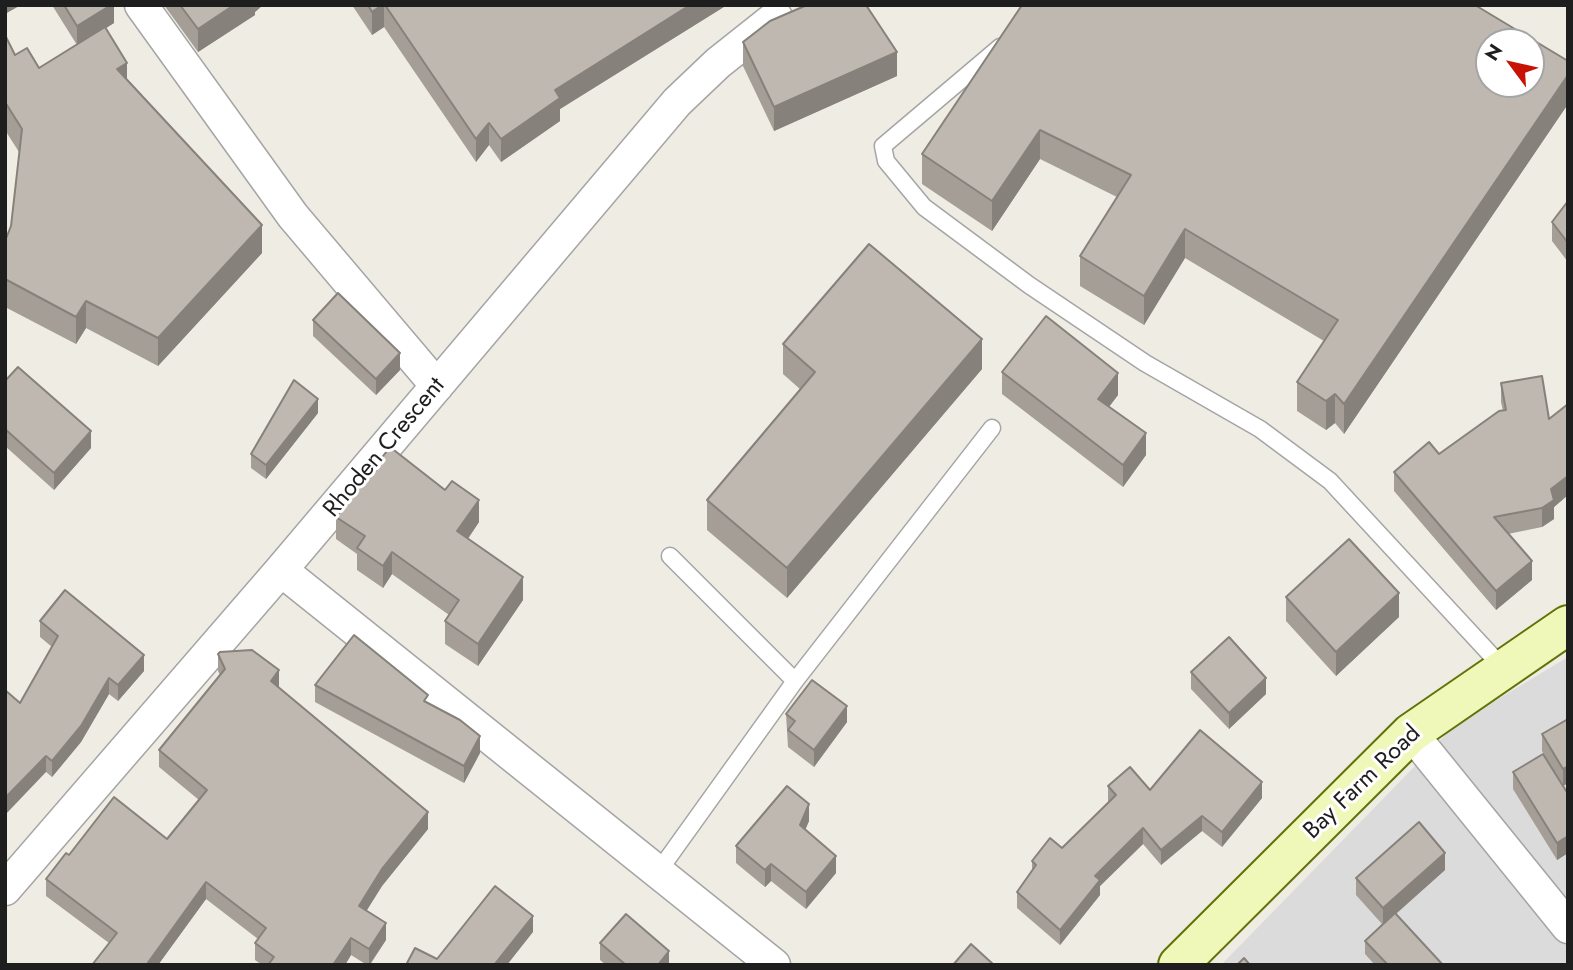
<!DOCTYPE html>
<html>
<head>
<meta charset="utf-8">
<style>
  body { margin:0 }
  #map { position:relative; width:1573px; height:970px; overflow:hidden; background:#efece4; font-family:Jost,sans-serif }
  canvas { display:block }
  .frame { position:absolute; inset:0; border:7px solid #1e1e1e; pointer-events:none }
  .north { position:absolute; left:1475px; top:28px; width:70px; height:70px; box-sizing:border-box; background:#fff; border:2px solid #a5a5a5; border-radius:50%; rotate:303deg; font-size:19px; font-weight:700; line-height:28px; text-align:center; color:#1e1e1e }
  .north::after { content:''; display:block; margin:auto; width:24px; height:32px; background:#c81304; clip-path:polygon(50% 0,100% 100%,50% 72%,0 100%) }
</style>
</head>
<body>
<div id="map">
<canvas width="1573" height="970"></canvas>
<div class="frame"></div>
<div class="north">N</div>
</div>
<script>
const context = document.querySelector('canvas').getContext('2d');
context.lineJoin = 'round';
function fillPath(path, color) {
  context.fillStyle = color;
  context.fill(path, 'evenodd');
}
function strokePath(path, color, width, dash) {
  context.strokeStyle = color;
  context.lineWidth = width;
  context.lineCap = dash ? 'butt' : 'round';
  context.setLineDash(dash || []);
  context.stroke(path);
}
function label(font, color, halo, rows, align = 'center') {
  context.font = font + ' Jost,sans-serif';
  context.lineWidth = 6;
  context.setLineDash([]);
  context.textBaseline = 'middle';
  context.strokeStyle = halo;
  context.fillStyle = color;
  for (const [text, x, y, turn = 0] of rows) {
    context.save();
    context.translate(x, y);
    context.rotate((+turn || 0) * Math.PI / 180);
    context.textAlign = isNaN(turn) ? turn : align;
    if (halo) context.strokeText(text, 0, 0);
    context.fillText(text, 0, 0);
    context.restore();
  }
}
fillPath(new Path2D(`
  M1568,657V965H1221L1455,725Z`), '#dcdbdb');
const lane = new Path2D(`
  M1000,47L883,146L886,161L924,207L1029,285L1145,363L1260,429L1330,481L1504,669
  M670,556L795,681
  M658,872L795,681L992,428`);
const street = new Path2D(`
  M141,5L293,216L437,386
  M281,570L774,965
  M1411,733L1568,927
  M5,889L281,570L677,102L718,63L776,17`);
const secondary = new Path2D(`
  M1178,965L1411,733L1568,625`);
strokePath(lane, '#a5a5a5', 19);
strokePath(street, '#a5a5a5', 35);
strokePath(secondary, '#5f7307', 42);
strokePath(lane, '#fff', 16);
strokePath(street, '#fff', 32);
strokePath(secondary, '#f0f8b9', 38);
fillPath(new Path2D(`
  M52,5H114V23L106,28L127,80L262,253L158,366L86,328L76,344L5,307V241L11,226L19,152L5,130V35L15,55L39,68L77,45Z
  M164,5H263L255,12V15L198,52Z
  M352,5H727L560,109V121L501,162L489,145L476,162L384,27L372,35Z
  M1022,5L1568,61V104L1344,434L1335,423L1326,430L1297,411V382L1324,341L1185,258L1144,325L1080,286V256L1117,197L1040,159L992,231L922,184V154Z
  M743,42L897,76L774,131L743,66Z
  M1568,201V262L1552,241V222Z
  M313,320L400,370L376,395L313,336Z
  M783,344L982,369L787,598L707,530V500L801,390L783,374Z
  M1002,372L1118,395L1109,407L1146,455L1123,487L1002,394Z
  M5,381L91,448L54,490L5,446Z
  M1501,383L1549,419L1568,404V495L1554,507V519L1542,527L1508,534L1532,580L1496,610L1394,491V472L1439,454L1503,411L1501,402Z
  M318,413L266,479L251,468V454Z
  M336,517L479,522L468,539L523,600L478,666L445,644V621L449,615L392,574L383,588L357,570V554L336,539Z
  M1286,597L1399,617L1336,676L1286,621Z
  M40,621L144,671L118,701L109,694L81,742L52,777L46,772L20,703L52,647L40,637Z
  M218,654L278,687L428,829L382,886L366,911L386,940L370,965H367L351,955L345,965H262L255,960V943L258,939L206,899L158,965H92L109,943L46,896V879L69,855L167,839L199,800L159,767V750L220,675L218,671Z
  M1191,672L1266,694L1229,729L1191,689Z
  M315,685L428,703L480,753L464,783L315,702Z
  M786,714L847,722L814,767L788,747Z
  M1568,719V783L1563,786L1568,794V853L1557,860L1513,789V772L1560,782L1542,751V734Z
  M1108,786L1150,790L1262,798L1222,847L1202,831L1161,865L1143,844L1100,886V895L1060,945L1017,908V892L1032,871V861L1062,848L1109,802L1108,801Z
  M809,821L805,830L836,873L806,909L771,881L765,887L736,863V846Z
  M1445,870L1396,914L1443,965H1375L1365,954V941L1382,924L1356,895V878Z
  M600,943L669,965H606L600,960Z`), '#a49e97');
fillPath(new Path2D(`
  M5,5H21L5,14Z
  M111,5H114V23L77,46V26Z
  M234,5H263L255,12V15L198,52V29Z
  M382,5H384V27L372,35V12Z
  M690,5H727L560,109V121L501,162V139L555,90Z
  M897,52V76L774,131V107Z
  M127,63V90L117,69Z
  M1568,75V104L1344,434V404Z
  M489,123V145L476,162V139Z
  M1040,130V159L992,231V201Z
  M262,225V253L158,366V338Z
  M1185,229V258L1144,325V296Z
  M86,301V328L76,344V317Z
  M982,339V369L787,598V568Z
  M400,353V370L376,395V379Z
  M1118,373V395L1098,421V399Z
  M1335,394V423L1326,430V401Z
  M318,399V413L266,479V465Z
  M91,431V448L54,490V473Z
  M1146,433V455L1123,487V465Z
  M1568,476V495L1554,507V519L1542,527V508L1551,489Z
  M479,500V522L457,554V531Z
  M392,552V574L383,588V566Z
  M1532,561V580L1496,610V591Z
  M523,577V600L478,666V644Z
  M1399,593V617L1336,676V652Z
  M144,655V671L118,701V685Z
  M279,670V687L271,698V681Z
  M109,678V694L81,742L52,777V761Z
  M1266,678V694L1229,729V713Z
  M847,706V722L814,767V750Z
  M480,736V753L464,783V766Z
  M46,756V772L5,815V798Z
  M1568,766V783L1563,786V769Z
  M1262,782V798L1222,847V832Z
  M809,804V821L800,842V825Z
  M428,812V829L382,886L359,923V906L382,869Z
  M1202,816V831L1161,865V850Z
  M1143,828V844L1100,886V895L1060,945V930L1095,876Z
  M1568,836V853L1557,860V843Z
  M1445,853V870L1383,925V908Z
  M836,856V873L806,909V892Z
  M771,864V881L765,887V870Z
  M206,882V899L158,965H147Z
  M533,916V932L507,965H494Z
  M386,923V940L369,965V949Z
  M351,938V955L345,965H333Z
  M669,951V965H658Z`), '#86817b');
const building = new Path2D(`
  M64,5H111L77,26Z
  M180,5H234L198,29Z
  M368,5H382L372,12Z
  M385,5H690L555,90L560,98L501,139L489,123L476,139Z
  M807,5H866L897,52L774,107L743,42L770,21Z
  M1022,5H1475L1568,61V75L1344,404L1335,394L1326,401L1297,382L1338,320L1185,229L1144,296L1080,256L1131,175L1040,130L992,201L922,154ZM1489,42H1531V84H1489Z
  M105,27L127,63L117,69L262,225L158,338L86,301L76,317L5,279V241L11,226L22,129L5,102V35L15,55L27,48L39,68Z
  M1568,201V243L1552,222Z
  M869,244L982,339L787,568L707,500L815,372L783,344Z
  M338,293L400,353L376,379L313,320Z
  M1046,316L1118,373L1098,399L1146,433L1123,465L1002,372Z
  M18,367L91,431L54,473L5,429V381Z
  M1542,376L1549,419L1568,404V476L1551,489L1554,500L1542,508L1494,517L1532,561L1496,591L1394,472L1429,442L1439,454L1499,411L1506,410L1501,383Z
  M294,380L318,399L266,465L251,454Z
  M390,447L445,490L452,481L479,500L457,531L523,577L478,644L445,621L459,600L392,552L383,566L357,548L365,536L336,517Z
  M1349,539L1399,593L1336,652L1286,597Z
  M65,590L144,655L118,685L109,678L81,726L52,761L46,756L5,798V690L20,703L58,636L40,621Z
  M354,635L428,695L424,701L460,720L480,736L464,766L315,685Z
  M1229,637L1266,678L1229,713L1191,672Z
  M252,650L279,670L271,681L428,812L382,869L359,906L386,923L369,949L351,938L333,965H268L274,957L255,943L266,928L206,882L147,964L148,965H92L117,933L46,879L66,853L69,855L114,797L167,839L207,790L159,750L225,669L218,654L220,652Z
  M812,680L847,706L814,750L788,730L795,721L786,714Z
  M1568,719V766L1563,769L1542,734Z
  M1200,730L1262,782L1222,832L1202,816L1161,850L1143,828L1095,876L1100,880L1060,930L1017,892L1036,865L1032,861L1050,838L1062,848L1116,795L1108,786L1130,767L1150,790Z
  M1543,754L1568,794V836L1557,843L1513,772Z
  M787,786L809,804L800,825L836,856L806,892L771,864L765,870L736,846Z
  M1419,822L1445,853L1383,908L1356,878Z
  M495,886L533,916L494,965H406L415,948L437,959Z
  M1395,913L1443,965H1388L1365,941Z
  M626,914L669,951L658,965H626L600,943Z
  M971,944L994,965H953Z
  M1244,958L1250,965H1237Z`);
fillPath(building, '#bfb8b0');
strokePath(building, '#86817b', 2);
label('24px', '#1e1e1e', '#fff', [
  ["Rhoden Crescent",385,448,-50],
  ["Bay Farm Road",1363,783,-44]
]);
</script>
</body>
</html>
